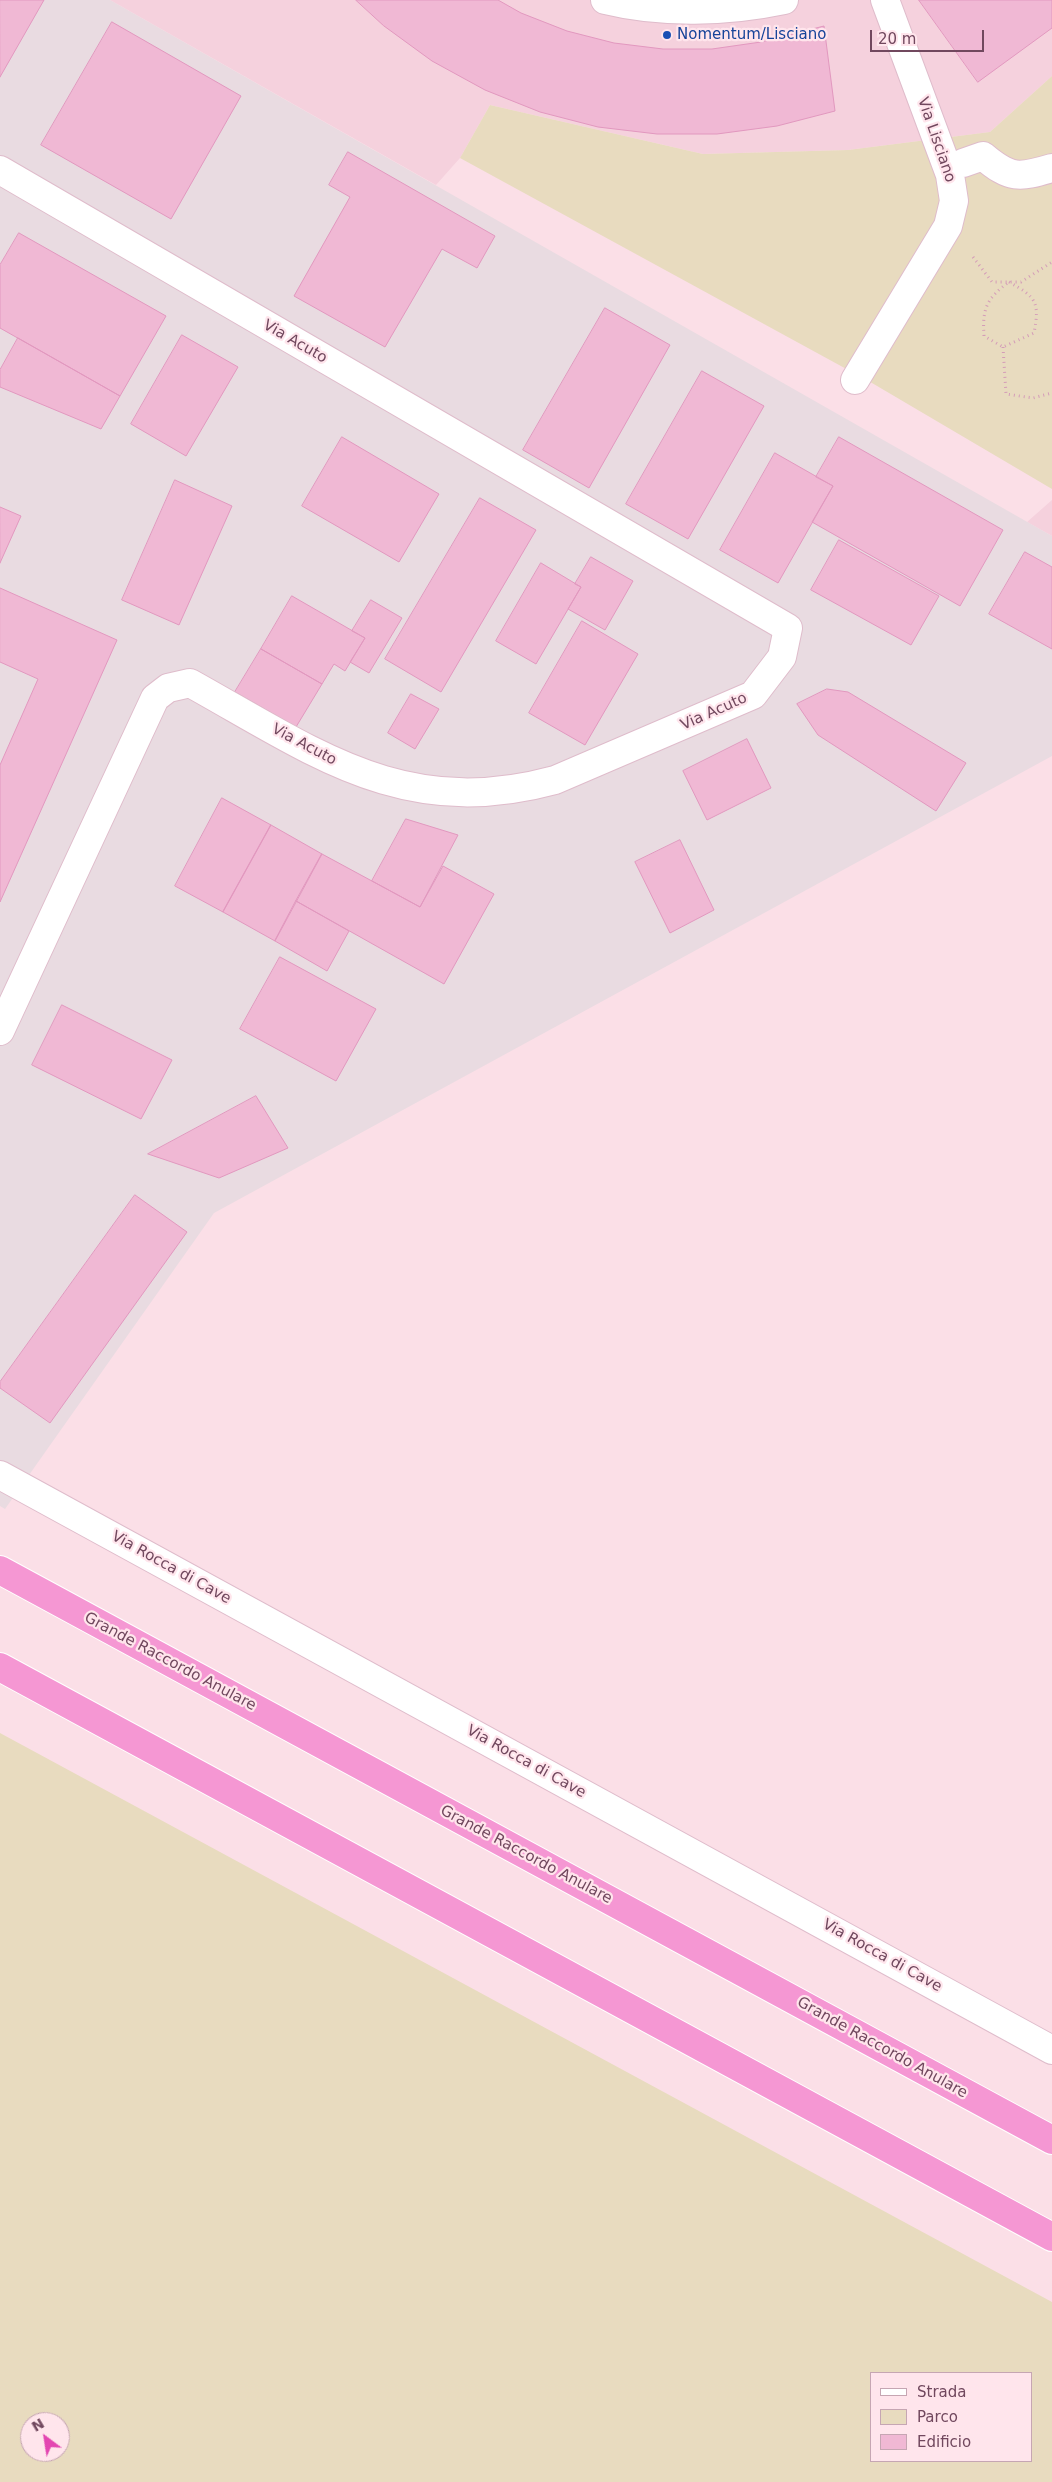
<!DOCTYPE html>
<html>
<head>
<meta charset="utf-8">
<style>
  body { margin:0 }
  #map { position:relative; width:1052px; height:2482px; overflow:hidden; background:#fbdfe7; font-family:"DejaVu Sans",sans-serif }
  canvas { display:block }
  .legend { position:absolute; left:870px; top:2372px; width:162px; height:90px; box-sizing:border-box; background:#ffe5ec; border:1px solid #c6a6b3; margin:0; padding:6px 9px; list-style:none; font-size:15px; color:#71485e }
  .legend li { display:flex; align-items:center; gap:10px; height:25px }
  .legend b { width:25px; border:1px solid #c6a6b3 }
  .north { position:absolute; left:20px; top:2412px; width:50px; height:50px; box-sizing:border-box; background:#ffe5ec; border:1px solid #c6a6b3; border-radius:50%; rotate:329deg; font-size:14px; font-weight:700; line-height:20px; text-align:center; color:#71485e }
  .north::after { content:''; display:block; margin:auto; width:18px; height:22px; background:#e346b1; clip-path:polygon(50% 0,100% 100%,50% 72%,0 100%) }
  .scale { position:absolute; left:870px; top:30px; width:114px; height:22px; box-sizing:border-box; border:2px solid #71485e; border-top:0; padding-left:6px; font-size:15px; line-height:18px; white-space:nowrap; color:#71485e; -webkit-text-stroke:4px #ffe5ec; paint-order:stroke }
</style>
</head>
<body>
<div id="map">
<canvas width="1052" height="2482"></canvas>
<ul class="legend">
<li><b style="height:6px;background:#fff"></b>Strada</li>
<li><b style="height:14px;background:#e8dbbf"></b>Parco</li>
<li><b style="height:14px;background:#f0b8d4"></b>Edificio</li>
</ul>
<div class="north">N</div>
<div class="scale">20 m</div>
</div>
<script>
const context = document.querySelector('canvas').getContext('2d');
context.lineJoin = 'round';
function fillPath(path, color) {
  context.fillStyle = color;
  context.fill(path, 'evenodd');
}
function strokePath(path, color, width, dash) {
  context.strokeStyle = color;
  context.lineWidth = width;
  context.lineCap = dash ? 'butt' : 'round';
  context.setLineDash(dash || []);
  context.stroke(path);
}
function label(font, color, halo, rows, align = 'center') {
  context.font = font + ' "DejaVu Sans",sans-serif';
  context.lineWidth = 4.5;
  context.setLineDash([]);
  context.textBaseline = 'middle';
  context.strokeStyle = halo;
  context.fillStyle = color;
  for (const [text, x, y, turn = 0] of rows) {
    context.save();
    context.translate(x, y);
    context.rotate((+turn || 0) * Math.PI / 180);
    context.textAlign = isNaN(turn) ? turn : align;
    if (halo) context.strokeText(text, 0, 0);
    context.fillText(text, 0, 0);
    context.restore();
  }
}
fillPath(new Path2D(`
  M110,0H1052V76L990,132L848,150L703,154L490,105L460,158L436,185Z
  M1052,500V536L1027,522Z`), '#f5d1dd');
fillPath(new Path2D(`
  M0,0H110L1052,536V756L214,1213L5,1509L0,1506Z`), '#e9dbe1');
fillPath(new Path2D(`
  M1052,76V489L872,383L460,158L490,105L703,154L848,150L990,132Z
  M0,1733L1052,2302V2482H0ZM1031,2373V2461H871V2373ZM30,2422H60V2452H30Z`), '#e8dbbf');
const building = new Path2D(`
  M0,0H44L0,77Z
  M356,0H498L521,13L567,31L614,43L663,49H712L761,42L824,26L835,111L777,126L717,134H657L598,127L540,112L485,90L432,61L384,26Z
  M919,0H1052V28L978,82Z
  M112,22L241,96L171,219L41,145Z
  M348,152L495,236L477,268L442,249L385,347L294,296L350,197L329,185Z
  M19,233L166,316L120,396L0,328V265Z
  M605,308L670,345L589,488L523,450Z
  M182,335L238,367L186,456L131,424Z
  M18,338L120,396L101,429L0,387V370Z
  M702,371L764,406L688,539L626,504Z
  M342,437L439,494L399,562L302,506Z
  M839,437L1003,530L960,606L812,522L833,486L816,477Z
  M775,453L833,486L778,583L720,550Z
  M175,480L232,506L179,625L122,600Z
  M480,498L536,530L441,692L385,659Z
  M0,507L21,516L0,563Z
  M839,540L939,596L911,645L811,590Z
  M1025,552L1052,567V649L989,614Z
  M591,557L633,581L605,630L568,609L581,587L575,584Z
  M541,563L581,587L536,664L496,641Z
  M0,588L117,640L0,902V765L38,679L0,662Z
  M292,596L365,638L345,671L334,664L322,684L261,649Z
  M371,600L402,618L369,673L350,662L365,638L352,631Z
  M582,621L638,654L585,745L529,713Z
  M261,649L322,684L296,727L235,692Z
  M827,689L848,692L966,763L936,811L818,735L797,704Z
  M411,694L439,709L415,749L388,733Z
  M747,739L771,788L707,820L683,771Z
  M222,798L271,825L223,912L175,886Z
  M406,819L458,835L420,907L372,881Z
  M271,825L322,854L275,941L223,912Z
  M680,840L714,910L670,933L635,862Z
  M322,854L420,907L443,866L494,894L444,984L296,901Z
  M296,901L349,931L327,971L275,941Z
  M280,957L376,1009L336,1081L240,1029Z
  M62,1005L172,1060L141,1119L32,1065Z
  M256,1096L288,1148L219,1178L148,1154Z
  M135,1195L187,1232L50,1423L0,1388V1382Z`);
fillPath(building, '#f0b8d4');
strokePath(building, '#e298bf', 1);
const minor = new Path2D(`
  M605,0C662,14 727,12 784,0
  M963,163L983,156C1010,179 1019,178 1052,168
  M0,170L788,628L782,657L753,695L555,780C404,821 316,753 190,683L168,688L155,698L0,1031
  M855,380L948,226L954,201L950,175L885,0
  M0,1475L1052,2050`);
const highway = new Path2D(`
  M0,1570L1052,2140
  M0,1667L1052,2237`);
strokePath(minor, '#dfbccb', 30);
strokePath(highway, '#fff', 30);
strokePath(new Path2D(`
  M973,257L992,282H1021L1052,262
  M1009,282C1036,297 1040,302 1034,333L1003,347L984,336C982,308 987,298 1009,282Z
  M1003,347L1006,394L1033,398L1052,393`), '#d49cb8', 3, [1, 4]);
strokePath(minor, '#fff', 28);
strokePath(highway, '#f597d3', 28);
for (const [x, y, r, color] of [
  [667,35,5,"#1a4fb4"]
]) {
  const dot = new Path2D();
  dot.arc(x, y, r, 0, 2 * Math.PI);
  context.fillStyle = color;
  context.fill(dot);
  strokePath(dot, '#ffe5ec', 2);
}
label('15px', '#164399', '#ffe5ec', [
  ["Nomentum/Lisciano",677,35]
], 'left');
label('15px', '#71485e', '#ffe5ec', [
  ["Via Lisciano",936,140,71],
  ["Via Acuto",295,342,30],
  ["Via Acuto",714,712,-24],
  ["Via Acuto",304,745,28],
  ["Via Rocca di Cave",171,1568,29],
  ["Grande Raccordo Anulare",170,1662,28],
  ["Via Rocca di Cave",526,1762,29],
  ["Grande Raccordo Anulare",526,1855,28],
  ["Via Rocca di Cave",882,1956,29],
  ["Grande Raccordo Anulare",882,2048,29]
]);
</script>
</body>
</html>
